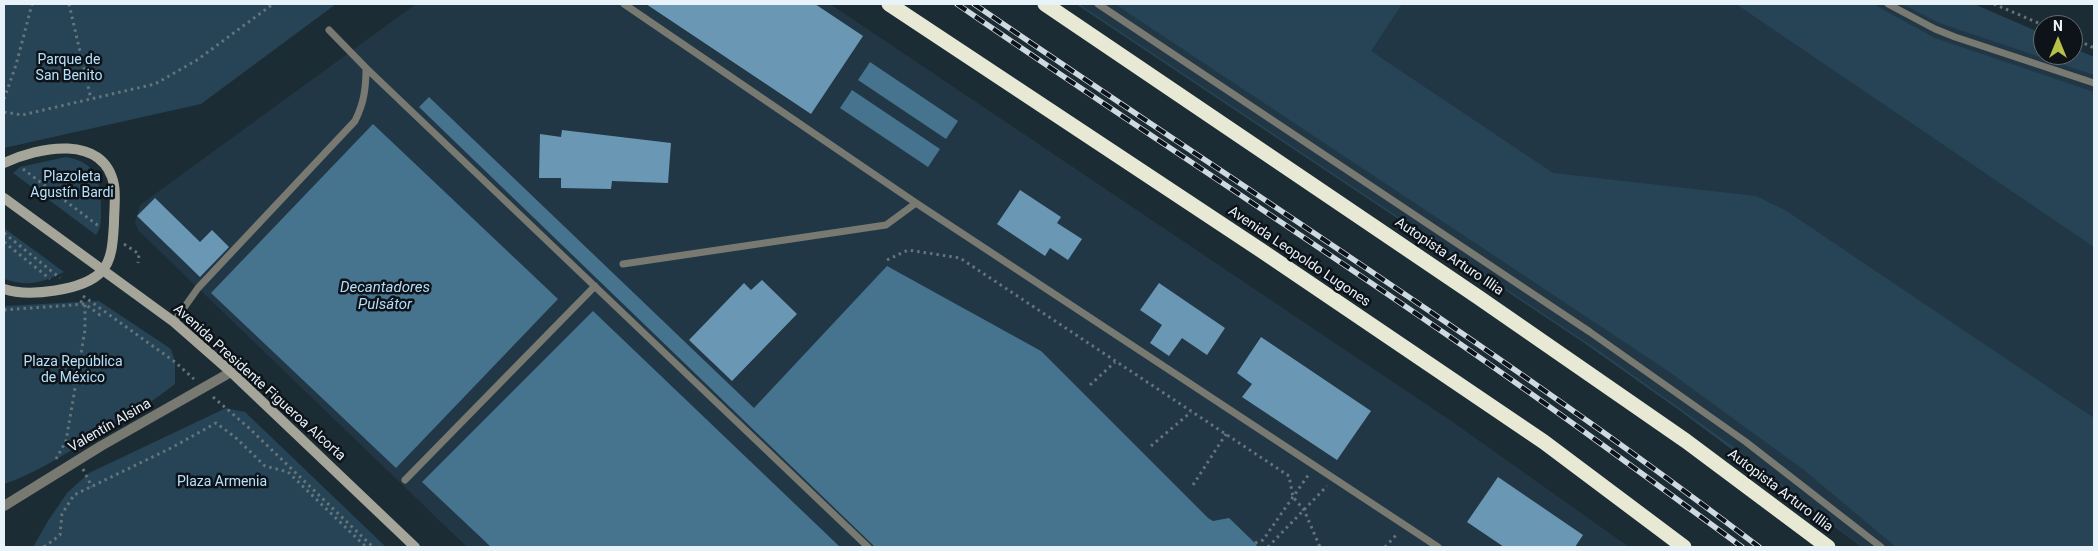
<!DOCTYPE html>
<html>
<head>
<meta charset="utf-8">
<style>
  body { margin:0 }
  #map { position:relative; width:2098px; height:551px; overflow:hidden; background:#1c2c35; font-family:Roboto,sans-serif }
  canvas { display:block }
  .frame { position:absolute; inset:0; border:5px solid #e8f2f9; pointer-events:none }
  .north { position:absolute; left:2033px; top:15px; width:50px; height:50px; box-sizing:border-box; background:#0d1318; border:1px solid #656c72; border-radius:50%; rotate:0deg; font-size:14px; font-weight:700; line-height:20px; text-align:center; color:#e8f2f9 }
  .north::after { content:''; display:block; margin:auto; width:18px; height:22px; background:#b8c147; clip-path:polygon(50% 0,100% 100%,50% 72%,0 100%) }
</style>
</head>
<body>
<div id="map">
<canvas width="2098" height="551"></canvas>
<div class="frame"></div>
<div class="north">N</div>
</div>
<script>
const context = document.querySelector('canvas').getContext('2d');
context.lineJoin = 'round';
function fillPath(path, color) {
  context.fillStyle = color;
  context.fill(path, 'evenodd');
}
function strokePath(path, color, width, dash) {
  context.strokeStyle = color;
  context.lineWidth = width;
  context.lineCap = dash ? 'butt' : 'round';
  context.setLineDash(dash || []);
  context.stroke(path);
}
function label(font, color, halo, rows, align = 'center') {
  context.font = font + ' Roboto,sans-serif';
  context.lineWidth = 5;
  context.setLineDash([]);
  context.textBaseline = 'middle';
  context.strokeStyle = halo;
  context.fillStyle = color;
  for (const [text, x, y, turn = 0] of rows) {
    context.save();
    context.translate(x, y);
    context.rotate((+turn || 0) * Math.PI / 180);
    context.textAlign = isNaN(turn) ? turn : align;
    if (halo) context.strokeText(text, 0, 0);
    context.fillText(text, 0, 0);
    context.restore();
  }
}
fillPath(new Path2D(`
  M416,4H830L1454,423L1629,547H467L198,288L138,230L135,222L140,205Z
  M1076,4H1974L2043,34V55H2073V48L2094,57V547H1861L1679,410L1583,342Z`), '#213745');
fillPath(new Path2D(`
  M4,4H336L201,104L4,148Z
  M1076,4H1079L1602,353L1731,445L1863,547L1679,410L1583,342Z
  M1115,4H1402L1371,51L1553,173L1756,196L1785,210L2094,418V547H1896L1804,470L1668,371Z
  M1736,4H1873L1935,38L2094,92V247Z
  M1902,4H1974L2043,34V55H2073V48L2094,57V75L1939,23Z
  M66,157C98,162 102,184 101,213C101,221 101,228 96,235L13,173L20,167Z
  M4,228L64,272C41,283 29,287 4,279Z
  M99,301L171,349L175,362V384C147,406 117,423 87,441C60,457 34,474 4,484V306Z
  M226,408L245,412L386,547H33L48,521L67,493L89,473Z`), '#264455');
fillPath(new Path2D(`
  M870,62L958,121L946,139L858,80Z
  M852,90L940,149L928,167L840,108Z
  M429,97L754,408L887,266L1041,351L1208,518L1213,521L1229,518L1257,545L1255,547H875L419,107Z
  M373,124L558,299L396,468L211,293Z
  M593,311L840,547H491L422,482Z`), '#46738e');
fillPath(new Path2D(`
  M646,4H815L863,36L811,114Z
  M562,130L671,143L668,183L612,181L611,189L561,188V178H539L540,134L561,137Z
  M1020,190L1061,217L1057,223L1082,239L1068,260L1050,248L1045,256L997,224Z
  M155,198L200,242L212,230L229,247L200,277L137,216Z
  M762,280L797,314L732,381L689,340L744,283L751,290Z
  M1159,283L1225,328L1207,355L1182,338L1169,356L1150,343L1162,325L1140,310Z
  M1261,337L1371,411L1337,460L1242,397L1252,384L1237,373Z
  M1498,477L1583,535L1575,547H1504L1467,522Z`), '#6a98b4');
strokePath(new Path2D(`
  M69,4L91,99
  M1994,4L2043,25
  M2073,38L2094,48
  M4,99L16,65L32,4
  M4,112L22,115L155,84L197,60L273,4
  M23,169L100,227
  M4,233L60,278
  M4,242L50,279
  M124,244L139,254L138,263
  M887,260L908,250L960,258L1289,476L1293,497L1304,510L1320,547
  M83,296L175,362L194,379
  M4,310L85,304L100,315L102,313
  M1090,385L1115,362
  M213,397L249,428L373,547
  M66,441L73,451
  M1151,446L1191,412
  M56,459L66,441L85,330V304L77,299
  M83,469L92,487
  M1193,485L1226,434
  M1255,543L1263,540L1309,474
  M44,547L60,535L62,514L74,495L171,448L216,423L235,437L265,466L288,472L366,547
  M1268,547L1327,486
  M1385,547L1398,533`), '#65737b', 3, [2.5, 4]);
strokePath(new Path2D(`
  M624,4L916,203L1438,547
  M1098,4L1590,332L1746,442L1881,547
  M1888,4L1935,29L1955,37L2094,83
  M329,30L366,68L868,547
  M623,264L886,225L916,203
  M174,322L198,288L355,121C364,103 366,88 366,68
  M405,480L595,286`), '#787971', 7);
strokePath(new Path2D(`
  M4,506L101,446L231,372`), '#787971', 10);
strokePath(new Path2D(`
  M4,163C38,147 104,133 114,185C116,197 114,211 114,223C113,238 113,259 102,271C84,291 28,297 4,289
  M4,198L174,322L231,372L415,547`), '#a5a699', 10);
strokePath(new Path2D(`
  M889,4L1262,251L1544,442L1684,547
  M1045,4L1478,297L1686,441L1828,547`), '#e7e9d5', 15);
const rail = new Path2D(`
  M957,4C1115,113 1276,217 1434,326C1538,397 1640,472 1742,547
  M974,4C1236,184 1506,354 1759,547`);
strokePath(rail, '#ced9e0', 5.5);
strokePath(rail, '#0d1318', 4, [11]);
label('14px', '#b7e1fb', '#0d1318', [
  ["Parque de",69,60],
  ["San Benito",69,76],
  ["Plazoleta",72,177],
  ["Agustín Bardi",72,193],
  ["Plaza República",73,362],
  ["de México",73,378],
  ["Plaza Armenia",222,482]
]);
label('14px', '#e8f2f9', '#0d1318', [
  ["Avenida Leopoldo Lugones",1299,257,34],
  ["Autopista Arturo Illia",1449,257,34],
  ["Avenida Presidente Figueroa Alcorta",259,383,42],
  ["Valentín Alsina",110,426,-30],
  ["Autopista Arturo Illia",1780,491,37]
]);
label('italic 15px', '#b4def8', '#0d1318', [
  ["Decantadores",385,288],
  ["Pulsátor",385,305]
]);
</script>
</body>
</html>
